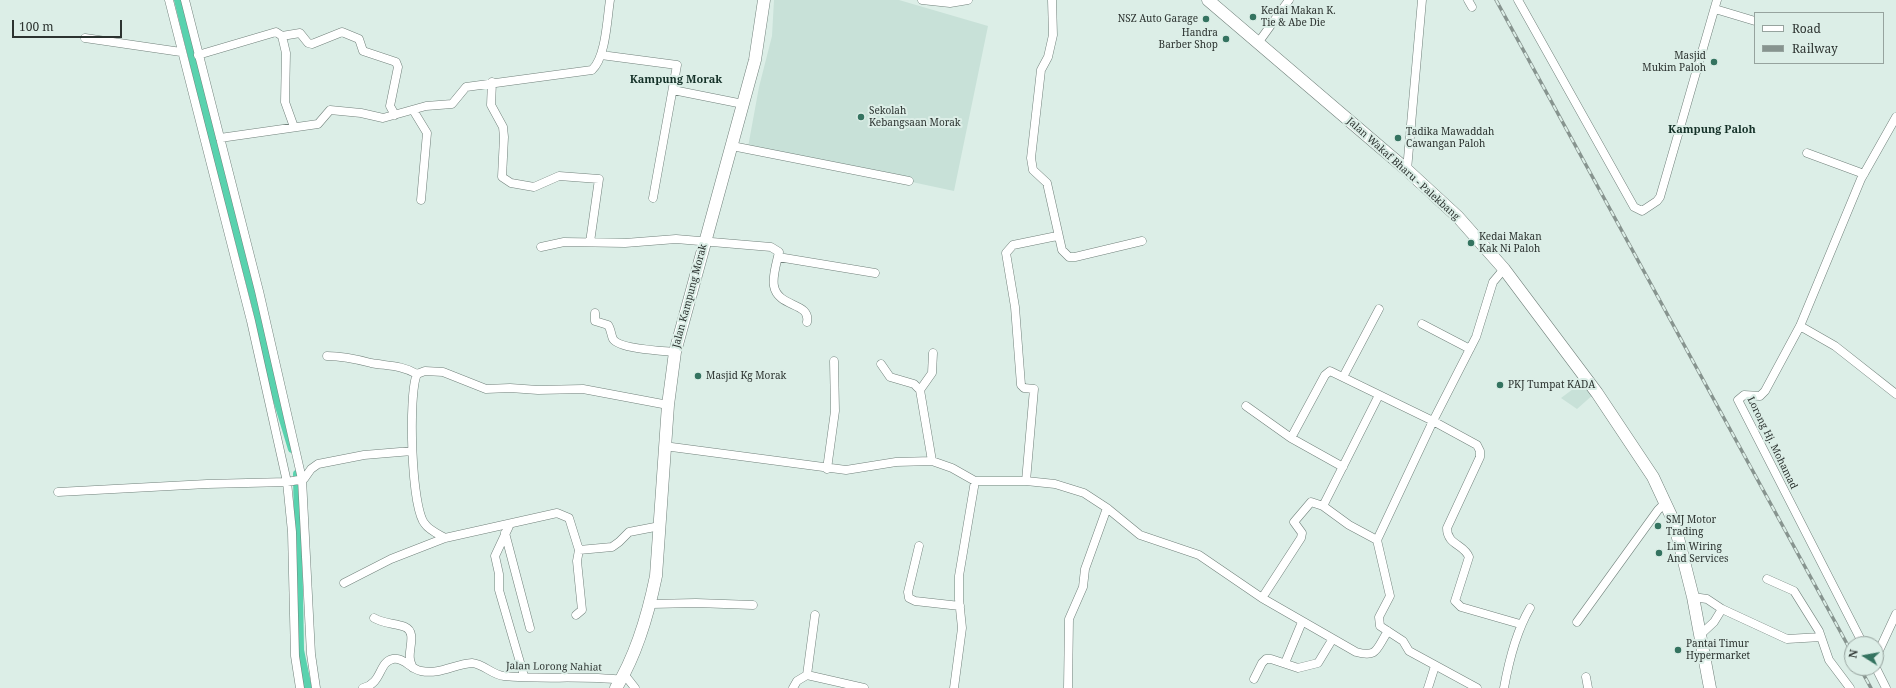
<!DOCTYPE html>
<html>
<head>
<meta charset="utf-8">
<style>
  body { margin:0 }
  #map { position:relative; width:1896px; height:688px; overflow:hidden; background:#dceee7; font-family:"Noto Serif",serif }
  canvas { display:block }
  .legend { position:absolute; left:1754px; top:12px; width:130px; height:52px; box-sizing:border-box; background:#dceee7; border:1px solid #96a39e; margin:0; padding:5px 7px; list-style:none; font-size:12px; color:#2c3330 }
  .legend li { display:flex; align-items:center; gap:8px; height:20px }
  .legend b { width:20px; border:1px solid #96a39e }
  .north { position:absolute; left:1844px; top:636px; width:40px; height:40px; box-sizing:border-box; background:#dceee7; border:1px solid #96a39e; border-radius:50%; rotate:281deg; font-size:11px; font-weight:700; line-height:16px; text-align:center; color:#2c3330 }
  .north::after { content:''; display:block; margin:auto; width:14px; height:18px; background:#347360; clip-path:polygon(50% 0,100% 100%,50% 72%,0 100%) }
  .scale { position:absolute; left:12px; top:20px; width:110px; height:18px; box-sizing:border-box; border:2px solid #2c3330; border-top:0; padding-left:5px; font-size:12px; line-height:14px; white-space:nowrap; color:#2c3330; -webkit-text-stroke:3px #dceee7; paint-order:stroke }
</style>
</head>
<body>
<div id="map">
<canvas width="1896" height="688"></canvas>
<ul class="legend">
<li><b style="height:5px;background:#fff"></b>Road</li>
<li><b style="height:5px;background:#87948f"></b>Railway</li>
</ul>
<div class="north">N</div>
<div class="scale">100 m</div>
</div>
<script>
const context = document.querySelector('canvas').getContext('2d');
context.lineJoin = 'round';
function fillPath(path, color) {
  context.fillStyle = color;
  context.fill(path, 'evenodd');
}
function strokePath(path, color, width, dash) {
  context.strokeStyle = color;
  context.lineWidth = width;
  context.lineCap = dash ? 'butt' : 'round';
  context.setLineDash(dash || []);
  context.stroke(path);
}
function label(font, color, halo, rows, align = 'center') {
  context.font = font + ' "Noto Serif",serif';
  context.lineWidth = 4;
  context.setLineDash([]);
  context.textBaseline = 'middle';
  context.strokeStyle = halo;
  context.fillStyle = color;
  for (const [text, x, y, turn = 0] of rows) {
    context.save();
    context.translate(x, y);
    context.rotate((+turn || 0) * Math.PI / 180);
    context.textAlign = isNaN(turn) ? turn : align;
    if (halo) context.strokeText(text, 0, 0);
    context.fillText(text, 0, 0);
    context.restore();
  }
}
fillPath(new Path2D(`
  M774,0H899L988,26L954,191L748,147L759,87L772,36Z
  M1585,380L1595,393L1577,409L1561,398Z`), '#c8e1d8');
strokePath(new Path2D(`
  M178,0L210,130L256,307L275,393L292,449
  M297,474L300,650L308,688`), '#59d2ae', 8);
const minor = new Path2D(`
  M169,0L251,321L287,482L292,532L295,656L300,688
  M185,0L259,291L302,479L311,654L316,688
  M922,0L950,3L968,0
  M1052,0L1053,35L1048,57L1041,70L1031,158L1033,170L1047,183L1062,250L1069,257H1075L1142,241
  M1468,0L1472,7
  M1518,0L1634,207L1642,211L1657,201L1660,197L1717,0
  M1715,9L1755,21
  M282,36L300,33L308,43L312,44L342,32L359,39L363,51L396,62L398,67L390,106L395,115
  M85,38L181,52
  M1258,43L1289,0
  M198,55L276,32L282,36L286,53L285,102L294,127
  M601,55L677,65L653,198
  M492,82L491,105L503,127L504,137L502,177L511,183L534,187L559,176L599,179L590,242
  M673,90L743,104
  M413,110L427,133L421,200
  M220,138L318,124L330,110L361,113L383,118L426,106L452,104L466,87L592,70C606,57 607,19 610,0
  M732,146L909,181
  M1807,153L1864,174
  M1407,170L1422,0
  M541,247L564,242L625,243L676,239L771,247L779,252C777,262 772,276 774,286C778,308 811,302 807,322
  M778,257L875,273
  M595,313V321L608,325C611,329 611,335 613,339C619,349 664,351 675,352
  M1422,324L1470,349
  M1800,326L1835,346L1896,394
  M327,356C343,356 356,359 371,363C387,366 402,365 417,374
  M881,364L890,377L914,384L920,390L932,461
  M1343,377L1379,309
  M920,390L932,373L933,353
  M1246,406L1291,438L1343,467
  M1291,438L1325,375L1330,371L1433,421L1477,445L1480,451V457L1447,528C1447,545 1464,544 1469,557L1455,601L1461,607L1520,624
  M664,446L846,470L896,462L932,461L952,468L975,481H1026L1055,484L1084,493L1107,508L1140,535L1199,555L1262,598L1356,652C1378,658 1376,649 1388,631
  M827,469L835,411L834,361
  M1026,481L1034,389L1024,388L1021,385L1015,307L1006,253L1013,245L1057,236
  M58,492L207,484L287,482L304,479L311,469L318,464L364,455L412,451
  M1323,506L1379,395
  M510,524L495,556L499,574V590L524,676
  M505,533L530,628
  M445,538C438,534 429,530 425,524C411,508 408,394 417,374L425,371L443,372L486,389L510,388L538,390L583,389L668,405
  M919,546L908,592L909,598L915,601L960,606
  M1767,579L1794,591L1819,631L1829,660L1850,688
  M344,583L391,559L445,538L557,513L569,518L579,550L612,547L619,542L629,532L660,526
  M1693,597L1707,599L1722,609L1787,639L1821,637
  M1262,598L1301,538L1302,533L1294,522L1311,502L1323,506L1349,525L1377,540
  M651,604L696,603L753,605
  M576,615L582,610L577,561L579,550
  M374,618C384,624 395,623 405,627C417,632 408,650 410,659C410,662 412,665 413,668
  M1577,622L1658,510L1666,502
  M1700,635L1714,622L1722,609
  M1863,644L1738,400L1744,395L1760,396L1765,391L1800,326L1861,179L1896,117
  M1876,657L1896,614
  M1285,663L1302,622
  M1876,668L1886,688
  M624,674L635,688
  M807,675L815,615
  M1586,677L1588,688
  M1254,679L1262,663L1266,659H1271L1298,668L1318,663L1332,640
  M363,688C383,683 378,662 393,659C404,657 410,669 421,671C439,675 455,664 472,663C484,664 492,675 504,676C543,680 582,675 621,680
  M793,688L797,681L807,675L864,688
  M954,688L962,628L959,599V576L975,481
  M1068,688L1069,619L1083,587L1085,569L1107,508
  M1428,688L1435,666
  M1477,688L1409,651L1403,641L1380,626L1379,617L1390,596L1377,540L1433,421L1476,337L1493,282L1504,269
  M1504,688C1509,660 1516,632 1530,608`);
const secondary = new Path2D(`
  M1208,0L1407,170L1458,217L1504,269L1597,393L1653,477L1674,522L1693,597L1710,688
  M616,688C637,654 648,615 656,576L668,405L675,352L755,60L764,0`);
strokePath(minor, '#71817b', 9);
strokePath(secondary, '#71817b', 13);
strokePath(minor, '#fff', 8);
strokePath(secondary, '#fff', 12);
const rail = new Path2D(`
  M1496,0L1852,653
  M1860,668L1871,688`);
strokePath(rail, '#87948f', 3.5);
strokePath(rail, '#dceee7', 2, [6]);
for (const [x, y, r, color] of [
  [1253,17,4,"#347360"],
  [1206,19,4,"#347360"],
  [1226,39,4,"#347360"],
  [1714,62,4,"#347360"],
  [861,117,4,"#347360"],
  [1398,138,4,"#347360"],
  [1471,243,4,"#347360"],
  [698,376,4,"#347360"],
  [1500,385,4,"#347360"],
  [1658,526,4,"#347360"],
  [1659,553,4,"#347360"],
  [1678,650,4,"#347360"]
]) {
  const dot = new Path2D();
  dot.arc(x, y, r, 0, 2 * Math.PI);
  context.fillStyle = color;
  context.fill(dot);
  strokePath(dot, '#dceee7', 1.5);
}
label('10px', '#2c3330', '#dceee7', [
  ["Kedai Makan K.",1261,11],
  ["Tie & Abe Die",1261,23],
  ["NSZ Auto Garage",1198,19,"right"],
  ["Handra",1218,33,"right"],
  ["Barber Shop",1218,45,"right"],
  ["Masjid",1706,56,"right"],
  ["Mukim Paloh",1706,68,"right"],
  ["Sekolah",869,111],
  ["Kebangsaan Morak",869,123],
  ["Tadika Mawaddah",1406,132],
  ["Cawangan Paloh",1406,144],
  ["Kedai Makan",1479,237],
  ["Kak Ni Paloh",1479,249],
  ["Masjid Kg Morak",706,376],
  ["PKJ Tumpat KADA",1508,385],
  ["SMJ Motor",1666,520],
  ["Trading",1666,532],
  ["Lim Wiring",1667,547],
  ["And Services",1667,559],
  ["Pantai Timur",1686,644],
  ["Hypermarket",1686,656]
], 'left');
label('10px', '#2c3330', '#dceee7', [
  ["Jalan Wakaf Bharu - Palekbang",1403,169,42],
  ["Jalan Kampung Morak",690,296,-75],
  ["Lorong Hj. Mohamad",1772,443,64],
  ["Jalan Lorong Nahiat",554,667,1]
]);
label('bold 11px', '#143128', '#dceee7', [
  ["Kampung Morak",676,80],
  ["Kampung Paloh",1712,130]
]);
</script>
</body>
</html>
